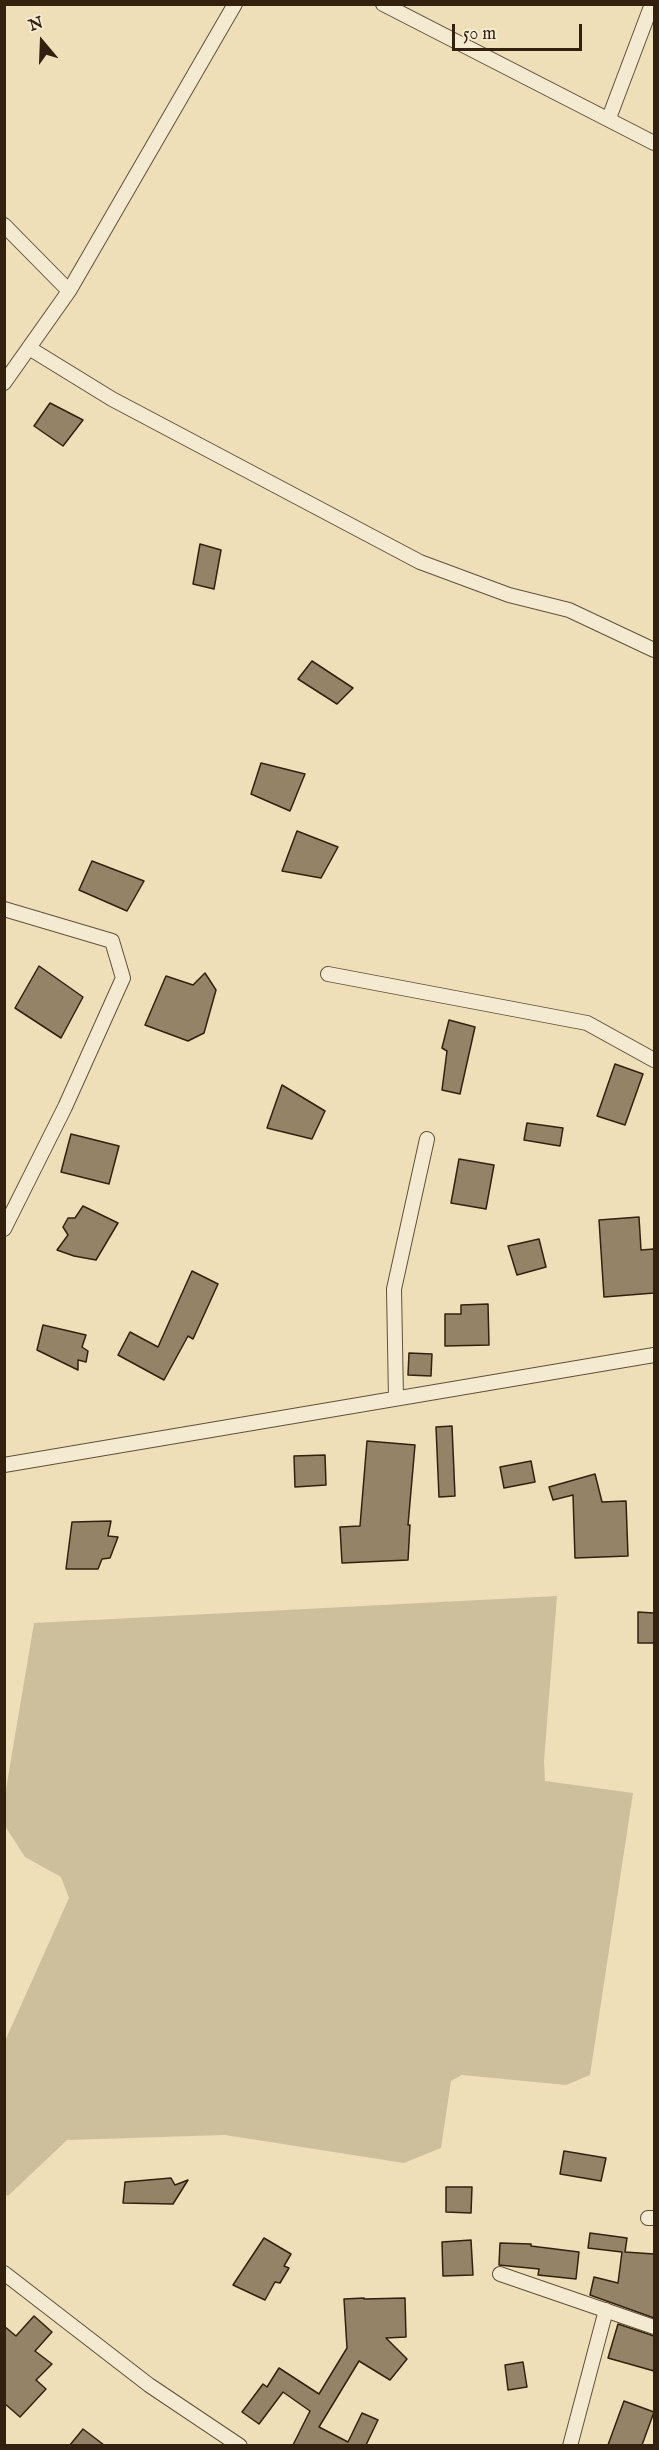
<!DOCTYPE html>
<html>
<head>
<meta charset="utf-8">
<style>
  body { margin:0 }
  #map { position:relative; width:659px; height:2450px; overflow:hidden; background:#eedfb9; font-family:"IM FELL English",serif }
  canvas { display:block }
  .frame { position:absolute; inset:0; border:6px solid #34200f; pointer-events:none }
  .north { position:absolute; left:12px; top:12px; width:60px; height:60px; -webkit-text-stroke:4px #f4ead2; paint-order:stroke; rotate:341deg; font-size:16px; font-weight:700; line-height:24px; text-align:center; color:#34200f }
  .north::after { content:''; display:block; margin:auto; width:21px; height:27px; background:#34200f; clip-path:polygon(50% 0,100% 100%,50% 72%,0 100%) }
  .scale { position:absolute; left:452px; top:24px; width:130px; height:27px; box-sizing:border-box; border:3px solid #34200f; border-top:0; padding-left:8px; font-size:18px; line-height:21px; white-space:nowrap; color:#34200f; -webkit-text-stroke:4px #f4ead2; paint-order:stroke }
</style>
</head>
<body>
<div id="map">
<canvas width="659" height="2450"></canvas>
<div class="frame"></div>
<div class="north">N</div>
<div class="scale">50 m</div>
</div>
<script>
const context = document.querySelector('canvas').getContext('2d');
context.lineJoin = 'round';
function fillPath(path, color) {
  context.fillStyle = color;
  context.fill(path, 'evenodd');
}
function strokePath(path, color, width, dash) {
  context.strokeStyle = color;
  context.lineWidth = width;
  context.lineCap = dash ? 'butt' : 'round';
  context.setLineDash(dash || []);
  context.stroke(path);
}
fillPath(new Path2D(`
  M557,1596L544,1761L545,1781L633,1793L590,2075L566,2085L462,2075L451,2081L441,2148L404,2163L225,2135L67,2140L8,2196L5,2194V2041L69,1898L61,1877L25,1857L5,1826V1795L34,1623Z`), '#cebf9c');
const building = new Path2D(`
  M50,403L83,420L63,446L34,426Z
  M200,544L221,550L214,589L193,584Z
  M312,661L353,688L337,704L298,679Z
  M261,763L305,774L290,811L251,794Z
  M297,831L338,847L321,878L282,871Z
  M92,861L144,881L127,911L79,890Z
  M39,966L83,997L61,1038L15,1008Z
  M205,973L216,990L204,1033L188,1041L145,1025L166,976L193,985Z
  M449,1020L475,1027L460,1094L442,1090L447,1051L442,1048Z
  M615,1064L643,1074L625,1125L597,1116Z
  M282,1085L325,1111L312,1139L267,1128Z
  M527,1123L563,1128L560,1146L524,1140Z
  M71,1134L119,1146L109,1184L61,1172Z
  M459,1159L494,1165L486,1209L451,1203Z
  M83,1206L118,1223L96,1260L74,1256L57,1250L68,1235L63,1227L68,1218H75Z
  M639,1217L641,1250L654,1249V1293L604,1297L599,1220Z
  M539,1239L546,1267L517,1275L508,1246Z
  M192,1271L218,1284L193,1339L188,1336L164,1380L118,1355L130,1332L158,1347Z
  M488,1304L489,1345L445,1346V1314H461V1305Z
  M43,1325L86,1335L82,1347L88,1351L86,1362L78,1360V1370L37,1350Z
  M409,1353L432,1354L431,1376L408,1375Z
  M452,1426L455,1496L439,1497L436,1427Z
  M367,1441L415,1445L408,1525H410L408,1560L342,1563L340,1527L360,1526Z
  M325,1455L326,1485L295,1487L294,1456Z
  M531,1461L535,1482L504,1488L500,1467Z
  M595,1474L602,1502L626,1501L628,1556L575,1558L573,1495L553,1500L549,1487Z
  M111,1521L108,1536L118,1537L110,1558L102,1559L98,1569H66L72,1522Z
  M638,1612L654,1613V1643H638Z
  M564,2151L606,2158L601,2181L560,2174Z
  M171,2178L175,2185L188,2180L173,2204L123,2203L125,2182Z
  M446,2187H472L471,2213L446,2212Z
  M590,2233L627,2238L625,2252L654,2254V2318L590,2295L594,2277L618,2283L622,2252L588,2248Z
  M264,2238L291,2254L284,2266L289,2268L280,2283L275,2282L265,2300L233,2285Z
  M471,2240L473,2275L443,2276L442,2242Z
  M500,2243L531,2244V2246L579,2252L576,2279L538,2275L539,2269L499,2265Z
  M364,2298V2299L405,2298L406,2337L386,2338L407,2359L390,2380L359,2361L319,2427L348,2442L362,2413L378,2420L366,2445H293L310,2411L283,2392L259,2424L242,2412L263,2384L267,2387L279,2368L319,2394L347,2348L344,2299Z
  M34,2316L52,2332L35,2351L52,2364L36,2380L46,2389L20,2417L4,2403V2326L16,2336Z
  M618,2324L654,2336V2371L608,2358Z
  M523,2362L527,2387L508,2390L505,2365Z
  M624,2401L654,2412L642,2445H608Z
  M83,2429L104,2445H70Z`);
fillPath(building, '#958367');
strokePath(building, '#34200f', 1.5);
const street = new Path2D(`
  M383,4L654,143
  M609,118L652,4
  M4,225L69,291
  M29,348L112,399L420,562L509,595L569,610L654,650
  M4,383L69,291L235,4
  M4,909L112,941L123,978L65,1107L4,1229
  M328,974L587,1023L654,1060
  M396,1398L394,1289L427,1139
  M4,1465L654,1355
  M648,2218H654
  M4,2273L149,2385L240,2446
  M500,2274L654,2327
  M570,2446L606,2310`);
strokePath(street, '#62503a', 16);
strokePath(street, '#f4ead2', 14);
</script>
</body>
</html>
